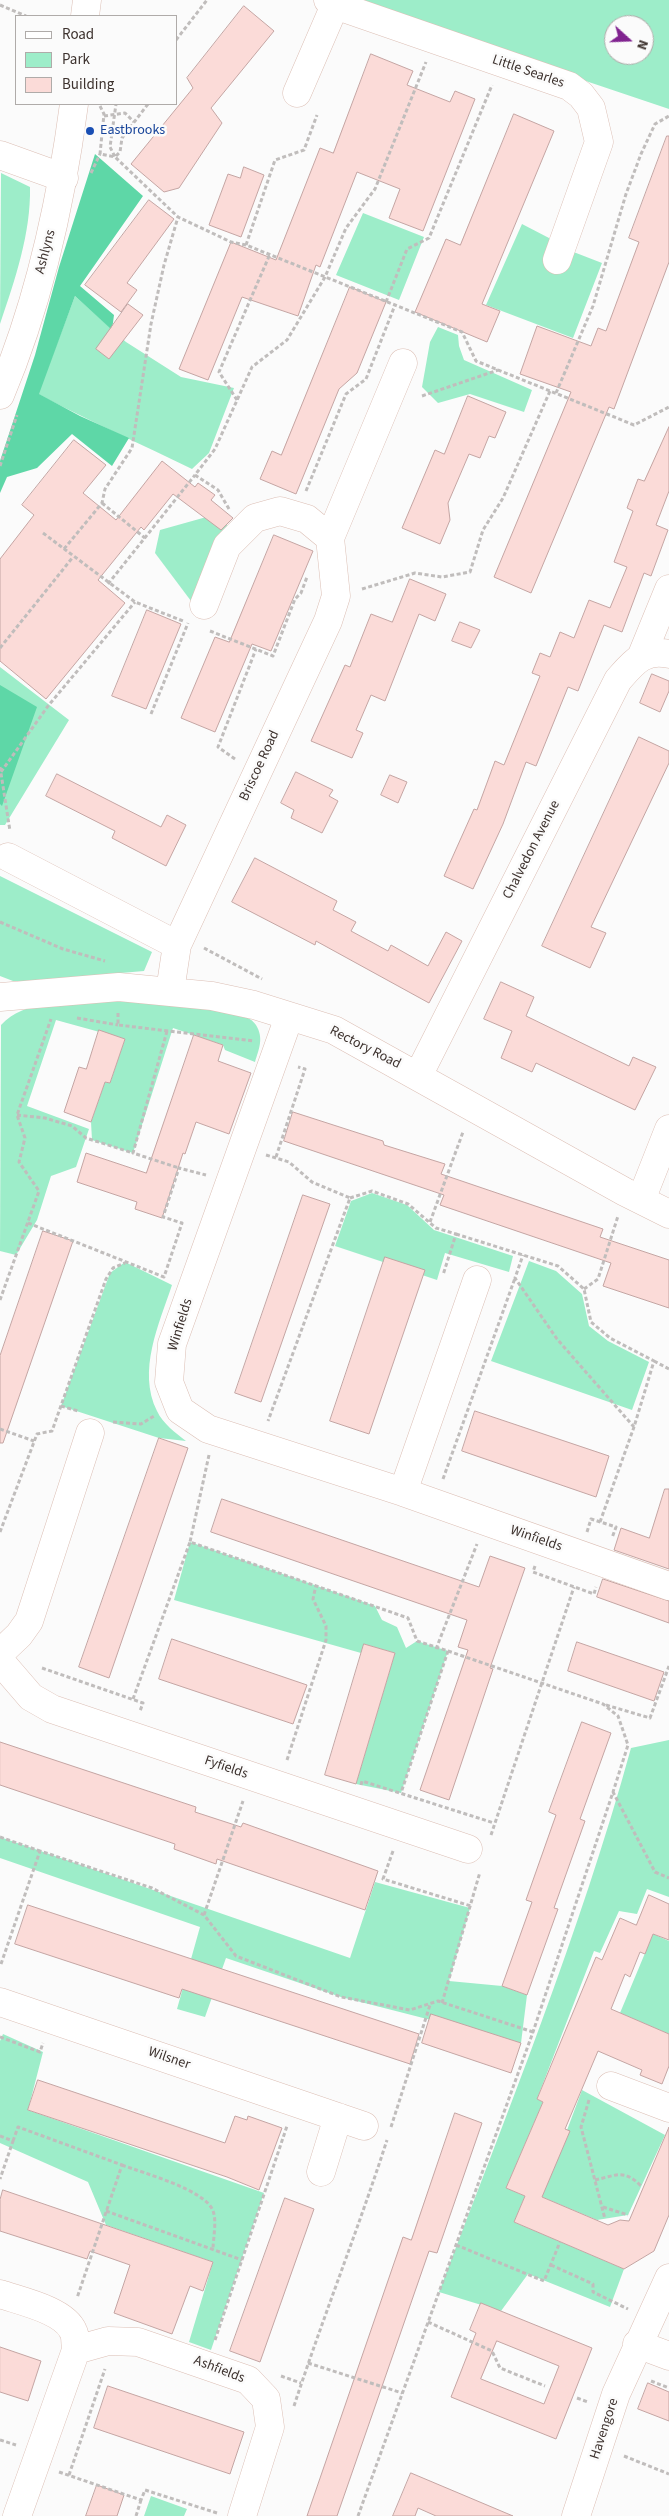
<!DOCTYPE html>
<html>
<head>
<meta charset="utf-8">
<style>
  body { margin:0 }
  #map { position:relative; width:669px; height:2516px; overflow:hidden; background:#fbfbfb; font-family:"Source Sans 3",sans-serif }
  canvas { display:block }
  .legend { position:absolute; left:15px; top:15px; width:162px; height:90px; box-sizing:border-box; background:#fbfbfb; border:1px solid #afaba9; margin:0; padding:6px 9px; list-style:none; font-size:15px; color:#3d322e }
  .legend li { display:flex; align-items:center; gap:10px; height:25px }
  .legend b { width:25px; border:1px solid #afaba9 }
  .north { position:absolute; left:604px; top:15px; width:50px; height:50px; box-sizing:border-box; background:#fbfbfb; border:1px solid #afaba9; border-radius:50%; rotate:110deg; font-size:14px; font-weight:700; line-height:20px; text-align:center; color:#3d322e }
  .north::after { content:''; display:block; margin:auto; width:18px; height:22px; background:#812490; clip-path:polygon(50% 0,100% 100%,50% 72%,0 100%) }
</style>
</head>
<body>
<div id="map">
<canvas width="669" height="2516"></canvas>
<ul class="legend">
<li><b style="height:6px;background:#fff"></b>Road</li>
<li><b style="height:14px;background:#9dedc9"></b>Park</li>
<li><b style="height:14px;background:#fbdbd8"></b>Building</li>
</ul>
<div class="north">N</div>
</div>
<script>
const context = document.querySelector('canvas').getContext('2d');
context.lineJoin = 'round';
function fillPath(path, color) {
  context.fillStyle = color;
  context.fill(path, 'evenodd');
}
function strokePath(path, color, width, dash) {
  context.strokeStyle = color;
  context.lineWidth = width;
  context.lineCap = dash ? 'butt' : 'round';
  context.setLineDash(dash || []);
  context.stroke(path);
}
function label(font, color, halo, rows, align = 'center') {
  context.font = font + ' "Source Sans 3",sans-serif';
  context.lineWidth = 5;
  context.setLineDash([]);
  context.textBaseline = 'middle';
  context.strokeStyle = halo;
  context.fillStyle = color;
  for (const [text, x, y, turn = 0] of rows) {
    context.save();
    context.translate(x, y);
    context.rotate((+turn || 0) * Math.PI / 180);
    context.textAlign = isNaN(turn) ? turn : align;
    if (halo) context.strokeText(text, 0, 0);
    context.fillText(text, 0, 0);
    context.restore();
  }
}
fillPath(new Path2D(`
  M345,0H669V109ZM614,25H644V55H614Z
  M1,173L30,187C31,233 15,280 0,324Z
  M363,213L424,237L399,300L336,275Z
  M522,224L549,238L559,263L571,251L602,263L573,338L486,305Z
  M75,296L126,342L181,377L234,388L209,453L192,469C141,444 89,421 38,394Z
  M438,327L458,335L459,346L464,360L532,390L524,412L470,394L438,403L422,387L430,342Z
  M210,516L220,519L230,528L197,609L155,553L160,530Z
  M0,667L69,720L5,825H0Z
  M0,876L152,952L144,971L28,981H13L0,976Z
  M101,1000C131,1001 241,1000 256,1025C264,1038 259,1049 255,1062L225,1050L223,1045L173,1028L133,1153L92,1140L91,1122L105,1082L110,1083L125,1039L56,1020L27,1106L89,1129L76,1167L51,1176L37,1220L16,1255L0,1251L1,1025C25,999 68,1003 101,1000Z
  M372,1193L407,1205L434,1230L513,1256L509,1272L445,1253L437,1280L335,1246L351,1201Z
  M529,1261L556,1271L582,1294L589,1326L608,1341L649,1362L632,1410L491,1361Z
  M125,1262L172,1285C159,1324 137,1371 157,1411C163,1424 176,1433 186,1441L159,1438L61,1406L110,1273Z
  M190,1542L375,1606L382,1620L397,1627L406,1648L417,1641L448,1651L401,1793L356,1784L395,1653L364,1644L361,1653L174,1600Z
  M669,1740V1897L647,1889L637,1914L619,1911L600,1953L594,1951L537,2099L543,2102L506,2188L525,2196L514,2222L624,2269L610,2307L528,2274L501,2311L439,2292C507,2113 580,1933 631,1748Z
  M0,1837L350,1958L375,1882L470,1908L449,1981L502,1986L527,1995L521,2043L341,1997L226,1958L205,2017L177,2009L200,1927L0,1858Z
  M653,1934L669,1941V2034L620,2013Z
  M3,2034L43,2052L28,2110L264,2193L211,2350L189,2342L213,2262L106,2225L88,2182L0,2143V2041Z
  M582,2090L665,2135L628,2215L597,2220L542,2197Z
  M151,2496L187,2509L184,2516H144Z`), '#9dedc9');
fillPath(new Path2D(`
  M95,154L143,196L80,286L114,315L112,330L75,296L39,394L80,416L129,438L112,466L72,434L37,468L7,477L0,493V461L35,355L59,267Z
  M0,685L37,707L2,806L0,804Z`), '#5ed7a7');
const building = new Path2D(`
  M244,6L274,31L211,108L222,123L179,188L164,192L131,164L193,88L187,78Z
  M371,54L413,71L407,85L450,102L455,91L475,99L423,231L389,218L400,189L357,172L320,267L316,265L298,316L242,297L208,380L179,369L231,242L276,260L320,148L333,153Z
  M514,114L554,131L482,304L500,311L487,342L415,312L446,239L460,245Z
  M667,136H669V262L614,409L609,407L531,593L494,577L571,392L520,374L537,326L591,346L598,328L606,331L639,242L629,238Z
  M244,167L264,175L241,237L209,225L228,174L240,178Z
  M149,200L174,219L127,283L137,290L121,312L85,285Z
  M350,287L386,302L357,373L339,389L296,494L260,479L272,451L281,455Z
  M128,304L143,315L109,359L96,349Z
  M468,396L506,412L495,438L489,436L480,458L469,454L448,503L450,520L440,544L402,528L435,450L444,454Z
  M669,427V491L656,525L668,530L651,576L644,573L622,632L604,625L578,691L568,687L536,766L526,762L503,824L473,889L444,876L474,809L477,810L495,761L504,765L540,676L532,673L540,653L550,657L560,632L574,638L589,600L610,608L627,567L614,562L633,511L627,508L638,479L644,481Z
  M74,440L106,465L83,493L116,520L162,461L195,487L198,483L215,495L211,500L233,518L221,530L173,494L144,530L141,527L98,580L125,603L46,699L0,661V559L34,515L22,505Z
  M274,535L313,551L271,651L252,644L215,732L181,718L215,637L229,642Z
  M410,579L446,594L435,621L419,614L385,701L371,695L356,730L363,733L352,758L311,741L345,665L350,667L371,614L392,622Z
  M147,610L181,624L146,709L112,696Z
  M460,622L480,630L471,648L452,641Z
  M652,674L669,681V691L660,712L640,703Z
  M639,737L669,751V763L591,927L606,933L590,968L542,946Z
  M296,772L333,790L329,796L338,801L322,833L291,818L294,810L281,803Z
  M57,774L161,827L167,815L186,825L166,866L112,838L115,831L46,796Z
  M390,775L407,782L398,803L381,795Z
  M255,858L337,901L333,910L356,922L351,931L388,951L391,945L428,966L446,932L462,941L429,1003L316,941L315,945L232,902Z
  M501,982L534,997L526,1016L629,1066L633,1057L656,1067L635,1110L536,1063L532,1072L501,1058L512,1031L484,1019Z
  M99,1030L125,1039L110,1083L105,1082L91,1122L64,1112L79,1067L86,1069Z
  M194,1035L223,1045L218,1061L251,1073L229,1134L196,1122L185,1154L183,1153L162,1218L135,1209L137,1202L77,1182L86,1153L146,1173Z
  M293,1112L383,1141L384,1145L445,1164L441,1174L603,1229L600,1237L669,1260V1308L603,1286L611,1263L440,1205L444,1195L284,1141Z
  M303,1195L330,1204L261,1402L235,1393Z
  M43,1231L73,1241L3,1443H0V1356Z
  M385,1257L425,1270L369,1434L330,1421Z
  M475,1411L609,1456L596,1497L462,1451Z
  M159,1438L188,1448L109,1678L79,1667Z
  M665,1489H669V1569L614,1550L621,1528L649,1538Z
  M222,1499L479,1587L490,1556L525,1568L490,1668L493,1669L449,1800L420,1790L468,1650L458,1647L467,1620L211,1532Z
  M603,1579L669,1601V1623L597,1597Z
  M172,1639L307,1685L293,1724L159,1679Z
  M577,1642L664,1672L654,1701L568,1671Z
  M364,1644L395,1653L356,1784L325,1775Z
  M582,1722L611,1733L580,1819L585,1821L554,1908L558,1909L527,1995L502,1986L532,1902L526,1900L556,1815L549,1812Z
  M0,1742L196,1807L195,1812L241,1827L243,1823L378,1871L365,1910L217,1859L216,1864L174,1849L175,1844L0,1785Z
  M649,1895L669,1904V1940L653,1934L645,1954L640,1952L630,1977L625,1974L611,2009L669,2034V2066L662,2084L640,2075L642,2070L598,2051L565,2129L570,2131L542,2197L608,2225L620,2220L629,2221L669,2127V2215L654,2251L624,2269L514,2222L525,2196L506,2188L543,2102L537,2099L596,1957L602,1960L620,1918L636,1925Z
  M28,1905L419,2034L410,2064L182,1989L179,1998L15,1944Z
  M431,2014L521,2043L511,2073L422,2043Z
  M38,2080L225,2143L235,2116L247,2120L248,2116L282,2128L259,2190L227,2177L28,2110Z
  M455,2113L482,2123L437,2253L429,2251L337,2516H307L403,2237L411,2240Z
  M3,2190L213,2262L203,2291L190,2286L172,2334L114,2313L130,2265L90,2251L87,2259L0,2231V2200Z
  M285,2198L314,2209L260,2362L230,2351Z
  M481,2303L592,2348L556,2439L451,2397L476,2333L470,2330ZM497,2341L559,2366L544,2404L481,2379Z
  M0,2347L41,2361L28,2401L0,2392Z
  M648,2383L669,2392V2421L638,2409Z
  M108,2386L244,2432L230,2474L94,2428Z
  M411,2473L513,2516H436L418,2508L415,2516H393Z
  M97,2485L124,2495L117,2516H86Z`);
fillPath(building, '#fbdbd8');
strokePath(building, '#c4a5a3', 1);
const street = new Path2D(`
  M328,0L335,5L569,86L581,95L591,108L599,142L557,260
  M297,93L335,5
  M0,155L64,178
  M330,538L403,363
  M642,655L669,589
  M8,857L177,945
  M170,991L177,945L328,621L336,596L330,538L307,519L280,511L255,518L227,546L204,605
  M0,997L119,987L212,996L254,1005L334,1030L625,1192L669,1214
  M289,1017L172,1344L169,1382L180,1410L208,1429L403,1492L669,1586
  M418,1076L618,680C633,663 644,648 669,654
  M641,1200L669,1129
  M403,1492L477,1280
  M0,1653L19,1635L29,1621L90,1433
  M0,1661L31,1697L52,1709L468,1849
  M0,2002L364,2126
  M611,2086L669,2108
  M321,2172L338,2117
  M0,2294C20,2301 64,2310 73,2331C76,2336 75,2344 76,2350L108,2341L138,2342L248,2380L266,2399L270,2427L242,2516
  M637,2344L669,2356
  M17,2516L76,2350
  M576,2516L616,2394L669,2278`);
const secondary = new Path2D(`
  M85,16L87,0
  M0,395C39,303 61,203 74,104`);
strokePath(street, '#dcbfb5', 29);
strokePath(secondary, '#dcbfb5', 29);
strokePath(new Path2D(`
  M0,5L26,16
  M176,40L207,0
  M148,104L122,138L120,152L115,157L178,217L231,242L246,245L462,332L476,361L634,425L669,407
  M100,106L104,114L100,154L115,157L110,147L116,104
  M91,173L100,154
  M246,245L275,160L304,150L317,115
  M386,302L407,249L429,238L492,85
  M556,393L593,306L626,194L641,154L655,124L669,116
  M422,396L498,370
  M237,400L219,372L270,254
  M0,466L17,415
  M306,491L346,394L366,379L395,305
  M102,503L145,538
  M229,509L218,490L195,475L215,449L252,367L287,340L325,277L346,228L375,189L426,62
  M43,533L135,602L183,621
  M64,549L102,503L105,489L132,448L151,324L164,265L178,217
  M108,584L195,475
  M362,589L415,573L442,577L470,572L483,530L503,498L550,391
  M210,631L273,656L295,599L301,593L307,577
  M0,648L73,557
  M151,714L188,623
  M235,759L218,747L256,649
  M0,767L10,831
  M1,772L48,706L135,602
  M0,922L63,949L105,961
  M204,948L262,979
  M118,1013V1025L254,1041
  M77,1018L118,1025
  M167,1031L133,1153L179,1168
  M17,1115L45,1118L72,1126L86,1138L133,1153
  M266,1155L289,1162L312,1182L350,1198L268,1421
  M276,1157L305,1069L298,1067
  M350,1198L372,1191L408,1204L436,1228L456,1234L443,1275
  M430,1222L463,1132
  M28,1223L164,1277L182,1223L163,1217L179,1168L206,1175
  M456,1234L558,1266L584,1289L591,1322L610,1338L654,1361L634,1427L557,1339L515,1278L523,1255
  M584,1289L598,1279L618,1216
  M0,1300L39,1191L19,1162L25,1138L17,1115L51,1019
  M654,1361L669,1369
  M61,1406L78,1411
  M113,1422L141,1424L154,1416
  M0,1429L34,1441
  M209,1455L190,1542L408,1618L417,1641L448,1651L401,1793
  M443,1479L515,1278
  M600,1522L634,1427
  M0,1532L37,1434L52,1431L106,1279L113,1268L125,1263
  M587,1532L591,1519L616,1527L612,1538
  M535,1566L533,1572L594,1594L596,1587
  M436,1649L477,1544
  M448,1651L603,1704L618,1716L628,1745L613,1792
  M42,1668L143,1703L140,1711
  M133,1699L190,1542
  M606,1705L650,1718L669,1666
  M287,1760L326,1640V1626L313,1599L316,1585
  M361,1785L362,1781L494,1823
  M491,1835L574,1587
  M0,1837L40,1851
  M393,1851L383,1879L471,1906
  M204,1915L243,1801
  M1,1964L40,1851L152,1888L204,1915L236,1956L341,1997L410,2010L438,2001L533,2032
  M442,2003L480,1872
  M0,2037L40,2052L43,2043
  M589,2100L581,2127L605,2219
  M391,2127L430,2005
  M0,2136L13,2141L0,2179
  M13,2141L18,2127L122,2165L77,2298
  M122,2165C143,2173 206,2190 213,2211C217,2221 213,2239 213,2250
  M595,2180C617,2175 624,2169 641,2186
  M603,2207L628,2215
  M106,2211L242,2260
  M456,2245L544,2281L560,2242
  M551,2265L593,2284V2292L628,2309
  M428,2322L492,2351L500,2368L545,2386
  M215,2340L287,2126
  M308,2363L402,2393
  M281,2376L301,2383
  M651,2381L669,2388
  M577,2398L588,2402
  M294,2406C323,2317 358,2230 387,2140
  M0,2440L16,2445
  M624,2456L669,2474
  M59,2472L141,2500L145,2490L217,2513
  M69,2475L105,2369
  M136,2516L141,2500
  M358,2516L533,2032L613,1792L655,1872L669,1878`), '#c0bdbc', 3, [4, 2.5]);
strokePath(street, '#fff', 28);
strokePath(secondary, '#fff', 28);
strokePath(new Path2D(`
  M104,116L125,113L134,122`), '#c0bdbc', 3, [4, 2.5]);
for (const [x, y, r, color] of [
  [90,131,5,"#1a4fb4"]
]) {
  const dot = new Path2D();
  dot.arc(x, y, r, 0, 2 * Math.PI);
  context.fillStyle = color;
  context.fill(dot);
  strokePath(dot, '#fbfbfb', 2);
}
label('14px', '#3d322e', '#fbfbfb', [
  ["Little Searles",528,72,19],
  ["Ashlyns",46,252,-75],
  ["Briscoe Road",260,766,-65],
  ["Chalvedon Avenue",532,850,-63],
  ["Rectory Road",365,1048,27],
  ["Winfields",181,1325,-73],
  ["Winfields",536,1539,19],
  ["Fyfields",226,1768,19],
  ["Wilsner",169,2059,19],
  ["Ashfields",219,2370,21],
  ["Havengore",605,2429,-72]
]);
label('14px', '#164399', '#fbfbfb', [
  ["Eastbrooks",100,131]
], 'left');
</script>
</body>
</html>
